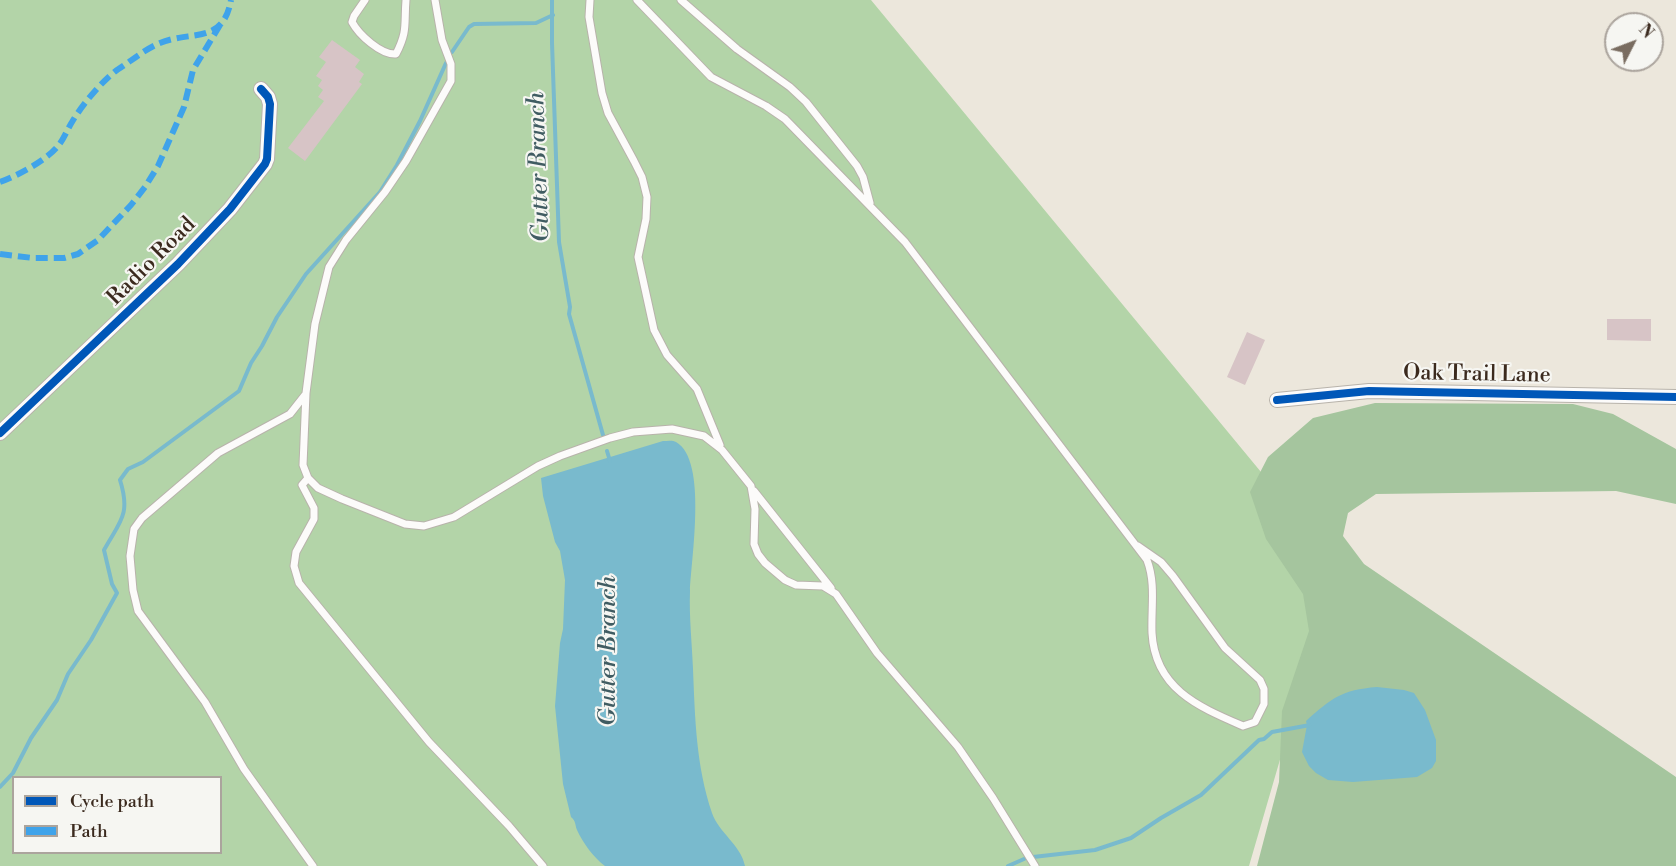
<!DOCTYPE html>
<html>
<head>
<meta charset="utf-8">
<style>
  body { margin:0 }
  #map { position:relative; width:1676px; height:866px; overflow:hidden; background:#ece7dc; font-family:"Libre Bodoni",serif }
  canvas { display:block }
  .legend { position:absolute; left:12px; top:776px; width:210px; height:78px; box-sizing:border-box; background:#f6f6f2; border:2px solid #aba49d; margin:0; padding:8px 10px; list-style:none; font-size:18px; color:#3b2a1e }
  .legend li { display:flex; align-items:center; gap:12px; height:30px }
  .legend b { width:30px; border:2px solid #aba49d }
  .north { position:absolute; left:1604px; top:12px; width:60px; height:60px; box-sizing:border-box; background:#f6f6f2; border:2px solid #aba49d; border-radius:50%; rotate:48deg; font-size:16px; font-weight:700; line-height:24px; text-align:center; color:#3b2a1e }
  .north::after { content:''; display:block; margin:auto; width:21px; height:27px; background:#796c60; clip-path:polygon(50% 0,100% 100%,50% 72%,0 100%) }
</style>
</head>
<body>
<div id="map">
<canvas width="1676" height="866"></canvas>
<ul class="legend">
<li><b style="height:8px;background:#0057b8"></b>Cycle path</li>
<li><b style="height:8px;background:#3fa3ea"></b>Path</li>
</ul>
<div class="north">N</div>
</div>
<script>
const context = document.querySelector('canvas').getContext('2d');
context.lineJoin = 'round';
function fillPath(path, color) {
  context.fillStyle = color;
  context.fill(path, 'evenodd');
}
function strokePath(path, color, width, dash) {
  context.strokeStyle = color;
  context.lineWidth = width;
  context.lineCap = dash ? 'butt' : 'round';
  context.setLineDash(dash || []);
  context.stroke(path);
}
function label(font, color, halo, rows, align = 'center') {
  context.font = font + ' "Libre Bodoni",serif';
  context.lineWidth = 4.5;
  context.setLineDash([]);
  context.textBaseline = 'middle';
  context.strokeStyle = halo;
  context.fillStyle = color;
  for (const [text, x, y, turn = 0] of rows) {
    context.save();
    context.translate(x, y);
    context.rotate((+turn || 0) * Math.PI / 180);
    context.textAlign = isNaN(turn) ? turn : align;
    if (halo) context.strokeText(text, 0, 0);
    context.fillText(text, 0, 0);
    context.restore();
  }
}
fillPath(new Path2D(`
  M0,0H871L1337,564L1249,866H0ZM14,778H220V852H14Z`), '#b3d4a8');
fillPath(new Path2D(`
  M1375,403L1573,404L1613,414L1676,449V504L1616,491L1376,494L1348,513L1343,536L1364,564L1676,777V866H1257L1279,782L1282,711L1309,631L1303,594L1266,539L1250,492L1268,457L1313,418Z`), '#a5c59e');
fillPath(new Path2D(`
  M663,441C667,441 673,440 676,442C708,460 691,559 690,591C689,617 692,643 693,669C695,718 696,766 712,813C719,833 741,845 745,866H605C594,858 583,843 577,830C575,825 576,821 571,817L563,784L555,706L560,643L563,629L565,580L560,551L555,542L543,496L541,478Z
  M1377,687L1404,690L1414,693L1425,710L1436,740V761L1432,768L1417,777L1353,782L1328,780L1316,773L1309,766L1302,752L1307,725L1306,721C1332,698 1341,690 1377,687Z`), '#79bacd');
strokePath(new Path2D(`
  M552,0V43L559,242L570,307L569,314L603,435
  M452,52L469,27L474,24L536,23L553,15
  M607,451L610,461
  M0,787L13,773L31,738L57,700L68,674L91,640L117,593L112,584L104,550C120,521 131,515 120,480L128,469L143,462L239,391L251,363L262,346L277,317L306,274L380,192L397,165L420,121L446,63
  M1033,857L1095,850L1131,838L1161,818L1201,795L1259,740L1264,739L1272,732L1310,725
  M1008,866L1024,859`), '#79bacd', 4);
fillPath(new Path2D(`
  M332,40L360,60L355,67L364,74L359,82L362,84L305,161L288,148L324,101L318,97L323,90L318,86L322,80L316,76L326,62L319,57Z
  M1607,319H1651V341L1607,340Z
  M1247,332L1265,340L1245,385L1227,377Z`), '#d7c4c6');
const lane = new Path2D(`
  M365,0L354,16L352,22C359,35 381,55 396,54C408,31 404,24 406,0
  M435,0L442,40L451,64V81L406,161L385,192L346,240L329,267L315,324L306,393L303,465L308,478L318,488L342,499L405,524L424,526L454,517L538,466L560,456L610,438L633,432L672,429L704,436L722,450L751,486L755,509L754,544L758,554L765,563L785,580L796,585L823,586L836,594L877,653L958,747L993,798L1035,866
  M590,0L589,17L602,93L608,113L634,161L642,177L647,197L646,219L638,257L654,330L667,355L697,389L720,445
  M637,0L711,77L766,106L785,119L905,242L1147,560C1156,584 1151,607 1152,633C1155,689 1199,707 1243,726L1255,722L1264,704V689L1260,680L1225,648L1173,576L1161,562L1138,546
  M681,0L737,49L790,87L806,102L857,166L863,177L870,203
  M305,395L290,414L218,453L142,518L134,529L130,556L133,590L138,611L205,702L244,769L313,866
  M308,478L302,485L314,508V519L296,552L294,566L299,583L429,742L509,826L543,866
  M754,491L831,588`);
const street = new Path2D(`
  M1277,400L1369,391L1676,397
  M0,433L178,264L230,209L265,164L267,159L270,104L268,97L261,89`);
strokePath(lane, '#b8b3ab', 9);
strokePath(street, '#b8b3ab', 16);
strokePath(lane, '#fcfbfa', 7);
strokePath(street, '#fcfbfa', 14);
strokePath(new Path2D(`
  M0,182C17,176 47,160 58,146C64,139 67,130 72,122C82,105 101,82 117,70C130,62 145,49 160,43C191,30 223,45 231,0
  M0,254L33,258H64L78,254L98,240L131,205L145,187L158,166L184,107L193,70L220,25`), '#3fa3ea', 6, [12, 6]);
strokePath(new Path2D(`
  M1277,400L1369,391L1676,397
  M0,433L178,264L230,209L265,164L267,159L270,104L268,97L261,89`), '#0057b8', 8);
label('22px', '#3b2a1e', '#f6f6f2', [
  ["Radio Road",152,262,-45],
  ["Oak Trail Lane",1477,375,1]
]);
label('italic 24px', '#405c62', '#f6f6f2', [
  ["Gutter Branch",540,167,-92],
  ["Gutter Branch",609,651,-90]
]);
</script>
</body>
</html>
